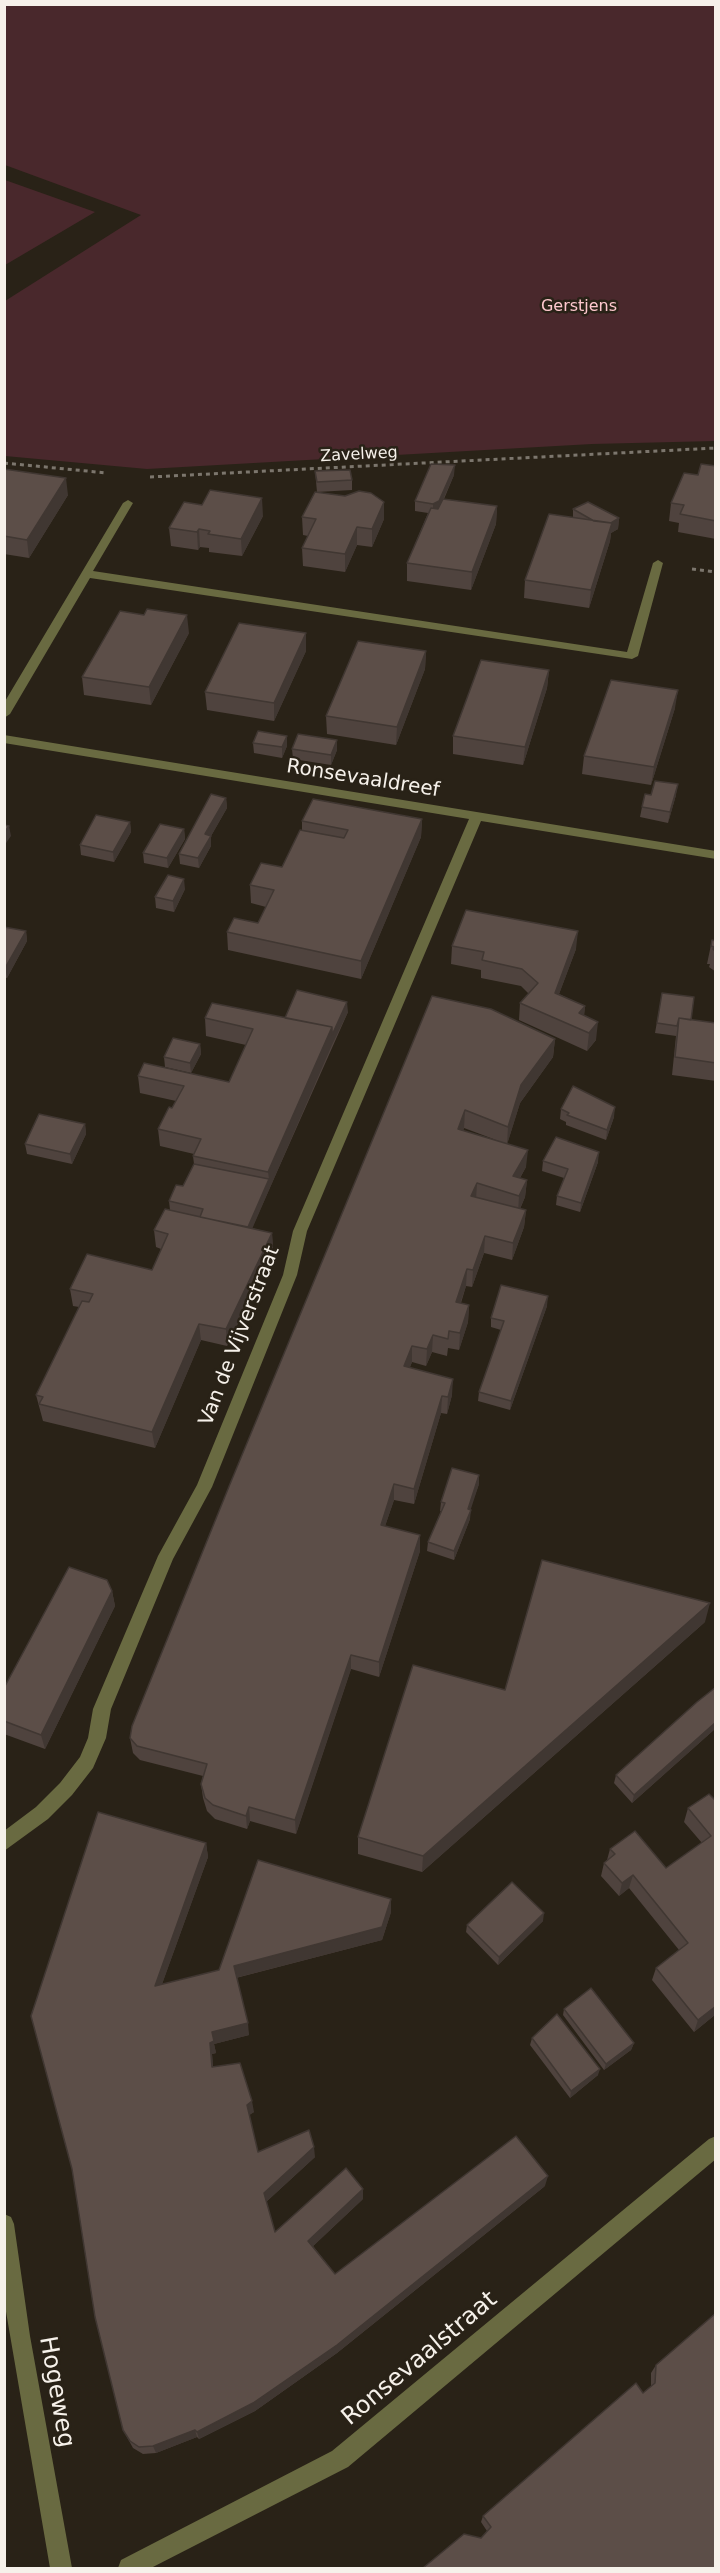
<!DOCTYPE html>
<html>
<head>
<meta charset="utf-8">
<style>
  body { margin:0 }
  #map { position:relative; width:720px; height:2573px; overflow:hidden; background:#292217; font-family:"DejaVu Sans",sans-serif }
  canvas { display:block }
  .frame { position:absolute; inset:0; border:6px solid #f6f1ea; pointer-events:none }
</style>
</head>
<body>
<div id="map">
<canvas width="720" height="2573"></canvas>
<div class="frame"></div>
</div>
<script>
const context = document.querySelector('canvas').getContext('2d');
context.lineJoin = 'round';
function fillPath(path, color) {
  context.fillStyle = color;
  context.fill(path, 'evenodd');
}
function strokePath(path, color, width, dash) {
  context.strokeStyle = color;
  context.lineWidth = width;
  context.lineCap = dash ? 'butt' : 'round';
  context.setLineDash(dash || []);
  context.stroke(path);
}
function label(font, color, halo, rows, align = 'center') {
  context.font = font + ' "DejaVu Sans",sans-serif';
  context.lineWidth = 5;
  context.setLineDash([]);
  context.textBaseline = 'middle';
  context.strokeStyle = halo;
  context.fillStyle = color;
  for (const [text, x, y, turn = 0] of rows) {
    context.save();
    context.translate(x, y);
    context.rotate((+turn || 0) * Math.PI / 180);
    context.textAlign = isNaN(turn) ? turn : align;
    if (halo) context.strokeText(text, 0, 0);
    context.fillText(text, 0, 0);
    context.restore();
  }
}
fillPath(new Path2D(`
  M4,5H715V441L592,444L147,469L5,456V301L141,215L5,165Z
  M4,180H5L95,212L5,265Z`), '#49282c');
strokePath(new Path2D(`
  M4,463L107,473
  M150,477L716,448
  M692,569L716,572`), '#7c766d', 3, [4, 4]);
fillPath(new Path2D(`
  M128,500L133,503L93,571L627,652L653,563L658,560L663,563L638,656L632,659L90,578L10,714L4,718V703L123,503Z
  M4,735L716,851V859L481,821L307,1231L297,1275L212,1487L173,1559L111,1709L106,1738L93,1768L72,1795L48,1819L4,1851V1831L36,1807L60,1783L80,1757L88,1738L93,1709L158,1556L197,1485L283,1275L293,1231L469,819L4,743Z
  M716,2136V2159L348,2467L151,2568H118L121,2560L332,2451L709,2139Z
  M4,2214L11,2217L14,2224L30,2336L72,2568H50L4,2300Z`), '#696a41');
fillPath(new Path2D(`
  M716,466V539L678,532L679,523L669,521L671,503L698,475Z
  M4,469L68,495L29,558L4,554Z
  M315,471L352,480V490L317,492Z
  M454,475L444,499L497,506L496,524L471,590L407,581V563L428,513L415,511V501Z
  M573,509L619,518L618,529L611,533L610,541L589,608L524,598L525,580L573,518Z
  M263,516L242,556L209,552V548L200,547L198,550L171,546L169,528Z
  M302,517L384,519L372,547L357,545L345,572L303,566L302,548L308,536L303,535Z
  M189,633L151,705L84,695L82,677Z
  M306,633V651L274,721L207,710L205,692Z
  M426,651L425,669L396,745L327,734L326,716Z
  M549,670L547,688L523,765L453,754V736Z
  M675,708L651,785L582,774L584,756Z
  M287,736V746L282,758L254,753L253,743Z
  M292,749L337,750L331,765L293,759Z
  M676,795L668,823L640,817L642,807Z
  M226,798L227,808L211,836V846L199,868L180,864L179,854Z
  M422,819L421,837L361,979L228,950L227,932L258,923L266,907L251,903L250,885L282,867L302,830V821Z
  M130,822L131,832L114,862L81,855L80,845Z
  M184,829L185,839L168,868L144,863L143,853Z
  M185,889L174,912L156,908L155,897Z
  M4,927L26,931L27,941L7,978L4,977Z
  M712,940L716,941V972L709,967L710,964H707Z
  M452,946L576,949L559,994L585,1006L584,1016L596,1040L587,1051L519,1020L520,1003L529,994L521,986L481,978V970L451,964Z
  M662,993L691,1020L716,1023V1081L672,1075L676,1036L655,1033Z
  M432,996L555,1039L553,1057L520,1103L507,1144L526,1167L520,1178L527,1180L525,1197L520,1209L526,1210L524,1227L512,1260L484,1253L472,1287L466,1286L461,1303L469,1305L468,1322L459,1350L448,1348L447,1356L432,1352L426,1366L412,1362L410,1367L452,1395L447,1414L441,1413L414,1504L394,1500L385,1526L420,1551L379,1677L351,1669L296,1834L250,1821L247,1829L215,1819L207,1811L203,1798L201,1784L203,1776L140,1760L133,1753L130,1738ZM464,1128L496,1140L463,1131Z
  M348,1012L252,1228L272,1233L273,1250L227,1346L201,1340L155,1448L43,1421L36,1395L79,1307L73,1306L70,1289L152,1270L161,1249L156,1247L154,1230L170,1210L169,1201L183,1186L194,1164L193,1156L194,1154L160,1146L158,1129L172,1108L176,1101L140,1093L138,1076L229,1082L246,1045L206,1036L205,1018H285Z
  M200,1044L201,1054L191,1073L165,1067L164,1057Z
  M561,1109L614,1117L606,1140L566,1125V1122L560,1119Z
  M85,1124L86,1134L72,1164L27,1154L25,1144Z
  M543,1161L598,1162L580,1212L556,1205L557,1196L564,1178L542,1171Z
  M547,1306L510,1410L478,1401L479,1392L501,1330L491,1327V1318Z
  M479,1484L470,1509V1519L454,1560L427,1551L428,1542L441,1511H440L441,1502Z
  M112,1591L115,1606L45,1749L4,1734V1688Z
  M705,1622L422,1872L358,1854V1837L505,1690Z
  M716,1687V1728L632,1803L614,1783L616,1775Z
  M716,1801V2014L694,2032L652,1980L656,1968L679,1950L629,1888L619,1896L601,1876L604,1863L607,1860L610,1849L666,1868L702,1843L684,1822L688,1808Z
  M206,1843L208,1857L162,1984L219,1970L391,1912L382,1940L236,1978L249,2035L214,2044L216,2053L212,2054L213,2067L254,2112L249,2115L258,2152L315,2157L266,2202L275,2232L363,2199L313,2246L335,2274L545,2186L337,2353L255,2411L199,2439L197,2437L156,2453L143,2454L133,2448L123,2430L72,2169Z
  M543,1921L498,1965L466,1932L467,1925Z
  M564,2009L634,2043L631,2050L604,2070L563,2015Z
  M532,2038L598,2075L570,2098L530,2045Z
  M656,2365L716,2568L481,2538L487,2531L481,2522L483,2516L651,2387V2373Z`), '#4f433e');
fillPath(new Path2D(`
  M455,465L454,475L438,511L433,514V504Z
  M66,478L68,495L29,558L27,540Z
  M262,498L263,516L242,556L241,539Z
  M384,502V519L372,547V529Z
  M497,506L496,524L471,590L472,572Z
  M619,518L618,529L611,533L610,541L589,608L591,590L605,527Z
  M357,527V545L345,572V554Z
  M199,529L200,547L198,550L197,532Z
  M187,615L189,633L151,705L149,687Z
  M306,633V651L274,721V703Z
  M426,651L425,669L396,745L397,727Z
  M549,670L547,688L523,765L525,747Z
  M678,690L675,708L651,785L654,767Z
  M287,736V746L282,758V747Z
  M337,740V750L331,765V755Z
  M678,784L676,795L668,823L670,812Z
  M226,798L227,808L211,836V846L199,868L198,858L205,834Z
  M422,819L421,837L361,979V961Z
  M130,822L131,832L114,862L113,852Z
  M9,826L11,836L4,846V833Z
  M184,829L185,839L168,868L167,858Z
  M184,879L185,889L174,912L173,901Z
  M26,931L27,941L7,978L5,968Z
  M578,931L576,949L553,1010L555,993Z
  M347,1002L348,1012L332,1045V1035Z
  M585,1006L583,1023L579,1013Z
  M598,1022L596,1040L587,1051L589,1033Z
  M332,1027V1045L246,1243L245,1233L269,1179L268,1172Z
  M555,1039L553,1057L520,1103L507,1145L508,1127L521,1085Z
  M200,1044L201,1054L191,1073L190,1063Z
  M615,1107L614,1117L606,1140L607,1130Z
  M465,1110L464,1128L457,1147L458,1129Z
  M85,1124L86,1134L72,1164L70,1154Z
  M528,1150L526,1167L511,1193L513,1176Z
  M599,1152L598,1162L580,1212L581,1203Z
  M527,1180L525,1197L518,1213L519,1196Z
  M477,1183L476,1200L471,1196Z
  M526,1210L524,1227L512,1260L513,1243Z
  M272,1233L273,1250L227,1346L226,1329Z
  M485,1236L484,1253L472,1287L473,1270Z
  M467,1269L466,1286L455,1319L456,1302Z
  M548,1296L547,1306L510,1410L511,1401Z
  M469,1305L468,1322L459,1350L460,1333Z
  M199,1324L201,1340L155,1448L152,1432Z
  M433,1335L432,1352L426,1366L427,1349Z
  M412,1346V1362L404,1382V1366Z
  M453,1379L452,1395L447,1414L448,1397Z
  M442,1396L441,1413L414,1504V1489Z
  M479,1475V1484L468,1518V1509Z
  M394,1484V1500L380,1541L381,1525Z
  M471,1510L470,1519L454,1560V1551Z
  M420,1535V1551L379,1677V1662Z
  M112,1591L115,1606L45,1749L41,1735Z
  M710,1603L705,1622L422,1872L423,1856Z
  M351,1655V1669L296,1834L295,1820Z
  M716,1722V1728L632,1803L634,1795Z
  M249,1807L250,1821L247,1829L246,1816Z
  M206,1843L208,1857L157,1998L155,1986Z
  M633,1875L629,1888L619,1896L622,1883Z
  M391,1899V1912L382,1940L235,1978L234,1966Z
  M544,1913L543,1921L498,1965L499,1957Z
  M716,2006V2014L694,2032L698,2020Z
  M248,2023L249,2035L214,2044L216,2053L212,2054L214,2078L210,2043L212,2032Z
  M634,2043L631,2050L604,2070L606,2064Z
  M600,2069L598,2075L570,2098L571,2091Z
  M252,2101L254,2112L248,2116L247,2105Z
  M314,2147L315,2157L265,2203L264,2193Z
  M548,2176L545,2186L337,2353L255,2411L199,2439L197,2432Z
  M363,2189V2199L309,2250L308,2241Z
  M195,2430L197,2437L156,2453L153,2446Z`), '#403732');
const building = new Path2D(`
  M431,464L455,465L439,501L433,504L415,501Z
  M701,464L716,466V521L680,514L684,505L671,503L684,473L698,475Z
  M4,469L66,478L27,540L4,536Z
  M350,470L352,480L317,482L315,471Z
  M210,490L262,498L241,539L208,534L210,531L199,529L197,532L169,528L184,502L202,505Z
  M359,491L371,493L384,502L372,529L357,527L345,554L302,548L316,519L302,517L315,492L345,496Z
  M443,499L497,506L472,572L407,563L431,508L438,509Z
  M588,502L619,518L611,523L594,521L573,509Z
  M549,514L612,523L591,590L525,580Z
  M147,609L187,615L149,687L82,677L120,611L144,615Z
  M239,623L306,633L274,703L205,692Z
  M358,641L426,651L397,727L326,716Z
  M481,660L549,670L525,747L453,736Z
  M611,680L678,690L654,767L584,756Z
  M258,731L287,736L282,747L253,743Z
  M298,734L337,740L331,755L292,749Z
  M655,781L678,784L670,812L642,807L645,794L651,795Z
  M211,794L226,798L205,834L211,836L198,858L179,854Z
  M313,799L422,819L361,961L227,932L234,918L258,923L274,890L250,885L261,863L282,867L300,830L344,838L348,830L302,821Z
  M96,815L130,822L113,852L80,845Z
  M160,824L184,829L167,858L143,853Z
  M4,825L9,826L4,833Z
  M168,875L184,879L173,901L155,897Z
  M466,910L578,931L555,993L585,1006L579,1013L598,1022L589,1033L520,1003L538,983L522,969L482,960L484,952L452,946Z
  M4,927L26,931L5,968H4Z
  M712,940L716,941V952L713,949L714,947L711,946Z
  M297,990L347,1002L332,1035V1027L285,1018Z
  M662,993L694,997L691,1020L679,1018L677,1026L657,1023Z
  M432,996L491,1009L555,1039L521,1085L508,1127L465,1110L458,1129L528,1150L513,1176L527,1180L519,1196L477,1183L471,1196L526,1210L513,1243L485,1236L473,1270L467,1269L456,1302L469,1305L460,1333L449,1331L448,1339L433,1335L427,1349L412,1346L404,1366L453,1379L448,1397L442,1396L414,1489L394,1484L381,1525L420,1535L379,1662L351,1655L295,1820L249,1807L246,1816L213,1805L205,1798L201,1784L207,1764L137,1746L130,1738L132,1726L230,1484Z
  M212,1003L332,1027L268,1172L193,1156L201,1139L158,1129L169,1107L172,1108L184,1086L138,1076L144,1063L229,1082L253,1029L205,1018Z
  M679,1018L716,1023V1063L675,1057Z
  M173,1038L200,1044L190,1063L164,1057Z
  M573,1086L615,1107L607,1130L567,1115L569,1113L561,1109Z
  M39,1114L85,1124L70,1154L25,1144Z
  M556,1137L599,1152L581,1203L557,1196L568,1169L543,1161Z
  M194,1164L269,1179L248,1227L200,1217L203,1209L169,1201L176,1185L183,1186Z
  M165,1209L272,1233L226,1329L199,1324L152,1432L39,1404L43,1397L36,1395L82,1301L89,1302L93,1294L70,1289L87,1254L152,1270L168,1234L154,1230Z
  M501,1285L548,1296L511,1401L479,1392L504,1321L491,1318Z
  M452,1468L479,1475L468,1509L471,1510L454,1551L428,1542L445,1503L441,1502Z
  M542,1560L710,1603L423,1856L358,1837L413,1665L505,1690Z
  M69,1567L107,1580L112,1591L41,1735L4,1721V1688Z
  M716,1687V1722L634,1795L616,1775L697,1702Z
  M709,1794L716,1801V2006L698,2020L656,1968L688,1943L633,1875L622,1883L604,1863L615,1854L610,1849L635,1831L666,1868L711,1836L688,1808Z
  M98,1812L206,1843L155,1986L219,1970L258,1860L391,1899L382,1927L234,1966L248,2023L212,2032L214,2041L210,2043L212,2067L240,2063L252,2101L247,2105L258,2152L309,2130L314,2147L264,2193L275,2232L346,2168L363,2189L308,2241L335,2274L516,2136L548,2176L337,2345L253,2403L197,2432L195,2430L153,2446L139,2447L130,2441L123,2430L95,2317L72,2169L31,2016Z
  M512,1882L544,1913L499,1957L467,1925Z
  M591,1988L634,2043L606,2064L564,2009Z
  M557,2014L600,2069L571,2091L532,2038Z
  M716,2313V2568H423L464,2534L481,2538L491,2527L483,2516L636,2383L643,2393L655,2383L656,2365Z`);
fillPath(building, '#5c4e48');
strokePath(building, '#403732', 1.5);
label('16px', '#fec8ce', '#292217', [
  ["Gerstjens",579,307]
]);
label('16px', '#f6f1ea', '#292217', [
  ["Zavelweg",359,455,-3]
]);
label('20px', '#f6f1ea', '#292217', [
  ["Ronsevaaldreef",363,779,9],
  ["Van de Vijverstraat",240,1336,-69]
]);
label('24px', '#f6f1ea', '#292217', [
  ["Ronsevaalstraat",420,2359,-40],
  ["Hogeweg",56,2392,80]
]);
</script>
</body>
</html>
